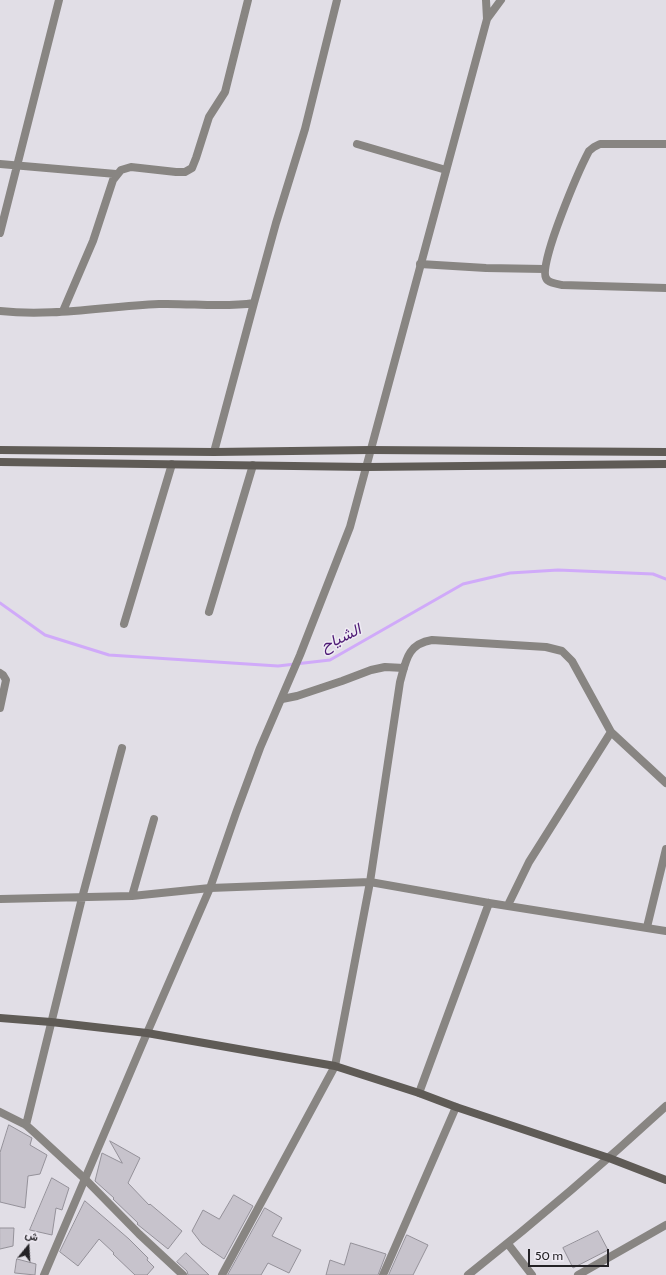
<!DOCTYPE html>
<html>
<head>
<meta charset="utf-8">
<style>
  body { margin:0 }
  #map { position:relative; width:666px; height:1275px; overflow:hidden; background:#e1dee6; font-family:Cabin,Vazirmatn,sans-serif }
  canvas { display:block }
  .north { position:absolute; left:8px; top:1227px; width:40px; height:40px; -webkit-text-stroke:3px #efebf4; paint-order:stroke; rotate:18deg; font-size:11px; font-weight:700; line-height:16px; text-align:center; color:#242226 }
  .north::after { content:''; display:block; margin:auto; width:14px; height:18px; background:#242226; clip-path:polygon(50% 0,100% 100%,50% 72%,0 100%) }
  .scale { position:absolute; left:528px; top:1249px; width:81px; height:18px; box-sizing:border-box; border:2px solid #242226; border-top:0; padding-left:5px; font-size:12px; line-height:14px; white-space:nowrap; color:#242226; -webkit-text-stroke:3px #efebf4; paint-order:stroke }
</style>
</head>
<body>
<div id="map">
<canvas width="666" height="1275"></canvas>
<div class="north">ش</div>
<div class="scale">50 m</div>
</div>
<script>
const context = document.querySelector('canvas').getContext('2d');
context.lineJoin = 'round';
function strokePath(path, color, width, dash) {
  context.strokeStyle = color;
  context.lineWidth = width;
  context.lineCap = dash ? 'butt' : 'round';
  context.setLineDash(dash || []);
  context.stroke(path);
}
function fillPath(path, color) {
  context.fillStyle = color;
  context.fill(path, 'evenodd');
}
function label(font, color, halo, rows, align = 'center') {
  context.font = font + ' Cabin,Vazirmatn,sans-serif';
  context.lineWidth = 3;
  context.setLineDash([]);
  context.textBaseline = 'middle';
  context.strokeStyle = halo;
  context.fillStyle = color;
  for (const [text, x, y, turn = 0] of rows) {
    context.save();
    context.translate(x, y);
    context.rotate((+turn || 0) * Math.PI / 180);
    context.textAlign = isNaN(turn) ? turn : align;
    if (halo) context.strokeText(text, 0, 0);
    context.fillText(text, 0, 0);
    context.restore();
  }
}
strokePath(new Path2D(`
  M0,603L45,635L109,655L278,666L330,660L463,584L510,573L558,570L653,574L666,579`), '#d0aaf9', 3);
const building = new Path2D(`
  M9,1125L32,1138L30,1145L47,1155L40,1174L28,1176L25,1208L0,1202V1153Z
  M110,1141L140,1158L128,1183L149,1205L150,1204L182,1231L168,1249L137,1224L138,1223L113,1199L114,1198L95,1181L102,1153L122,1163Z
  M52,1178L69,1188L62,1210L56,1208L52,1235L30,1230Z
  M234,1195L253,1206L224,1259L202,1244L192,1231L203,1210L219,1219Z
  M85,1201L129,1239L148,1258L147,1260L154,1267L147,1275H135L113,1254L114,1253L99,1239L78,1266L60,1252Z
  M265,1208L282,1218L272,1236L301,1250L289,1273L268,1263L261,1275H228Z
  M0,1228H14L13,1246L0,1249Z
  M598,1231L608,1250L573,1268L563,1248Z
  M407,1235L428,1245L413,1275H389Z
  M351,1243L386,1254L378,1275H326L330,1260L344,1265Z
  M186,1253L209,1275H188L187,1271L177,1262Z
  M17,1259L36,1264L35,1275L15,1273Z`);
fillPath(building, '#c7c3cc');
strokePath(building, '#949199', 1);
strokePath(new Path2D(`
  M357,144L446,170
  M666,144H600L594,147L589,151C580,168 538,264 546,278C548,283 557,284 562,285L666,288
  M0,164L116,174
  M0,233L59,0
  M420,264L486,268L544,269
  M0,311C53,317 106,306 159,304C191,303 222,308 254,303L276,223L305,129L337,0
  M63,311L93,241L113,180L121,170L131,167L176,172H185L192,168L196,158L209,117L225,92L248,0
  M214,452L254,303
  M209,612L253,465
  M124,624L172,464
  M0,673L3,675L6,680L0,708
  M282,699L297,696L342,681L371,670L385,667L404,668
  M132,896L154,819
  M0,899L132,896L210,888L370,882L489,903L666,931
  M508,905L529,862L611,732
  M647,927L666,849
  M419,1093L489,903
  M0,1112L26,1125L35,1133L85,1179L139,1234L183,1275
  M26,1125L82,898L122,748
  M508,1244L532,1275
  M222,1275L335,1066L370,882L400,682C406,661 407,644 432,640L546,647L562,651L572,661L611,732L666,783
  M383,1275L456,1107
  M468,1275C536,1221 602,1165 666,1106
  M578,1275L666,1225`), '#888582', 8);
strokePath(new Path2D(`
  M486,0L487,19
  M44,1275L147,1033L210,888L236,813L260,748L300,655L350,527L487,19L501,0`), '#888582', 8);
strokePath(new Path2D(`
  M0,450L214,452L370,450L666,452
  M0,462L367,467L666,464
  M0,1018L51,1022L147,1033L335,1066L419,1093L456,1107L609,1158L666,1180`), '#5f5b56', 8);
label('italic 16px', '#4e1b75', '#efebf4', [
  ["الشياح",341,638,-26]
]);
</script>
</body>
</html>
